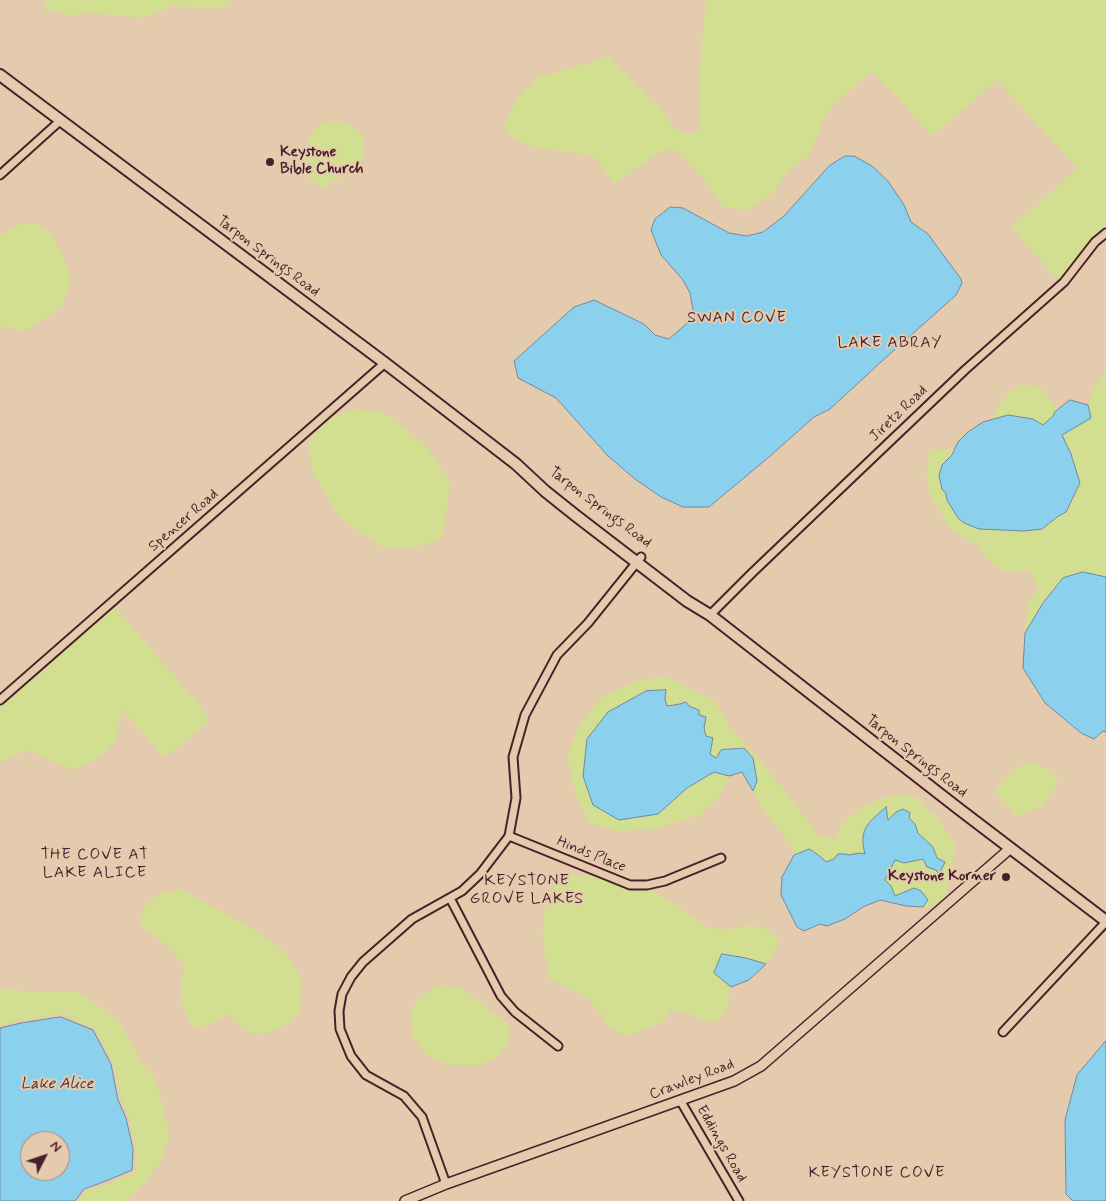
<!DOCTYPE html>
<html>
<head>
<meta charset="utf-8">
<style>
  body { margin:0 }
  #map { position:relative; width:1106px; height:1201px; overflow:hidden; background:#e5cbad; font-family:Mynerve,sans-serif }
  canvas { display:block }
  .north { position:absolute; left:20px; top:1131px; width:50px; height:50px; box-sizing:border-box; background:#e5cbad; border:1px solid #a78679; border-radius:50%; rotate:49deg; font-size:14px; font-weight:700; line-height:20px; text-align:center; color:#4a1f2b }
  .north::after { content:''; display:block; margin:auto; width:18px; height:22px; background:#4a1f2b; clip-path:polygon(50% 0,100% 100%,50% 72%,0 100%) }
</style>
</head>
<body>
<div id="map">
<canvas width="1106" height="1201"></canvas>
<div class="north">N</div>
</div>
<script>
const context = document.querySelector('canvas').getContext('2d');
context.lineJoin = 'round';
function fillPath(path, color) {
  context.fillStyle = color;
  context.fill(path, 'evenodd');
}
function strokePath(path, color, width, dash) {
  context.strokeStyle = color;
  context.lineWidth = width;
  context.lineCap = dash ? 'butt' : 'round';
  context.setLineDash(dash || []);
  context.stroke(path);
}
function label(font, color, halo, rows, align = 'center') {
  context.font = font + ' Mynerve,sans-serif';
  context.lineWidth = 4;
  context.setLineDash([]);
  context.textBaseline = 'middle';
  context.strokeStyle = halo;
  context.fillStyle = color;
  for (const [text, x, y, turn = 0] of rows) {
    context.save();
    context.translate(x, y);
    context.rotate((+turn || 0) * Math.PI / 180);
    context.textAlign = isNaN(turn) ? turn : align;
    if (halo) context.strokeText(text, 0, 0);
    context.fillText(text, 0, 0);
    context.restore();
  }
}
fillPath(new Path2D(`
  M46,0H231L220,9L171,6L145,18L89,13L71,16L44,8Z
  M706,0H1106V228L1093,240L1059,282L1012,228L1077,168L997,80L932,136L898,98L871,72L828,110L809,156L787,172L775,191L748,211L724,207C709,186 694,164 672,149L659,152L614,184L594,156L538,148L514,140L504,124L516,101L536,78L585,64L609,55L628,76L659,106L677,132L699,133L700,66Z
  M343,121L364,135L363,161L323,189L306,175L305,155L310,134L324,122Z
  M37,223L50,233L64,257L71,280L64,303L51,315L24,331L0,326V234L22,224Z
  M1106,373V577L1083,572L1043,603L1025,633L1028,601L1039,587L1029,571H1011L999,570L987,559L980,548L950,528L930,496L926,474L930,450H954L952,455L942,465L947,500L958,518L964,523L979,529L1024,531L1042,529L1057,517L1066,512L1080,483L1071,454L1062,435L1091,418L1088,405L1095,386Z
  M1017,385L1039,386L1055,405L1054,415L1043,425L1033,419L1008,415L993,419C998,402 1004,397 1017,385Z
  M353,409L385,413L425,445L450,481L446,518L441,539L412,548H384L367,538L338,515L313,474L308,441L327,420Z
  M114,606L202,708L209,721L176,749L164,757L122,709L115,742L100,757L75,770L52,762L28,749L8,759L0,761V707Z
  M666,677L715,701L731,728L766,767L820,837L835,838C837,820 874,799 890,796C899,795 909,796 918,798L929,812L934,814L955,842L951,879L944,898L928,907H923L928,900L922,891L914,888L895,896L891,886L885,880L895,860L904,863L915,860L937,858L933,847L918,833L915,824L909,818L896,812L888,821L886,807L868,822L867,829L864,832L862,844L865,854C854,852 836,858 826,863L822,859L807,849L794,855L791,845L762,809L753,791L757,781L755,774L743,748L733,750L727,749L716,758L710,754L713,738L706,736C705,729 703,720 698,715C695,710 689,708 686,702L667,706L665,699L666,691H646L658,814L687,788L714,772L729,776L720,797L699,815L655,829L616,831L588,822L576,795L567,757L579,726L602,697L640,680Z
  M1025,762L1047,768L1059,782L1041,807L1016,816L994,790Z
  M562,875H595L628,888H648L672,902L705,926L721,930L753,925L770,931L779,940L771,959L766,964L746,958L714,973L731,987L726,1013L710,1023L697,1017L670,1009L667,1019L647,1029L625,1036L606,1024L602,1015L587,998L549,978L542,934L545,910L550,893Z
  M181,889L247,926L285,951L301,978L300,1012L286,1025L266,1034L249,1033L228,1014L215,1022L193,1029L183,1008L181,989L184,965L168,946L140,925L146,903L161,894Z
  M438,985L460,987L510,1025L509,1043L498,1057L480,1065H452L428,1057L412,1034L411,1010L420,997Z
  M0,989L42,992H79L100,1007L121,1026L145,1067L154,1076L165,1112L169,1138L159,1164L140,1188L126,1201H78L85,1191L107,1184L133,1173L135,1170L136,1148L129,1117L121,1099L113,1063L95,1029L61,1014L21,1020L0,1026Z`), '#d2de90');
const water = new Path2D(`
  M845,156H854L872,166L888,181L904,205L911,222L928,234L961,279L962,283L956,295L881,362L830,409L814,417L769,457L709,507H683L661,497L635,479L608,456L556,398L518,378L514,361L574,307L594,300L644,324L655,335L669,339L685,325L694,315L690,293L683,280L661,255L651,230L655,219L670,207L683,208L729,233L747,236L763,232L784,216L829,166Z
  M1070,400L1088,405L1091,418L1062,435L1071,454L1080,483L1066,512L1057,517L1042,529L1024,531L979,529L964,523L958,518L947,500L946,494L942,489L939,476L942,465L952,455L958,442L968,432L983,422L1008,415L1033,419L1043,425L1054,415V413Z
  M1083,572L1106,577V732L1103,731L1094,739L1081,733L1045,703L1023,668L1025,633L1043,603L1063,578Z
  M666,690L665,699L667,706L680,704L686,702L689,706L699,710V715L706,717L704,728L706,736L713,738L710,754L716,758C718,756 719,752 721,750C723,749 739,749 744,748L753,758L757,781L753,791L742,772L729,776L714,772L687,788L658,814L619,820L593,805L583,776L587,739L608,712L646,691Z
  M886,807L888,820L896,812L903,809L910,813L909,818L915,824L918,833L933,847L937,858L945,862L939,875L936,870L927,867L923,859L904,863L895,860L885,880L891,886L895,896L914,888L921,891L928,900L923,907L906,906L880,900L863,907L845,919L827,926L820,924L804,931L797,927L781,895L782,877L794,855L809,849C815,852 821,857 826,862L834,859L838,854H846L849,855L859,853L865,854C858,829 869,822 886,807Z
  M722,954L746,958L766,964L749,980L731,987L714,973Z
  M61,1017L93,1030L111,1064L118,1100L126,1118L133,1149L132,1170L106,1181L84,1189L75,1201H0V1028L21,1023ZM30,1141H60V1171H30Z
  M1106,1041V1201H1073L1066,1194L1065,1120L1077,1075Z`);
fillPath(water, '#8bd0ec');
strokePath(water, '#71899f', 1);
const minor = new Path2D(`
  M0,175L61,120
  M710,615L753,572L965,370L1064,282L1095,242L1106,233
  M0,700L385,363
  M509,836L630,885H647L665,881L721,858
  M450,898L501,996L515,1012L558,1046
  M1003,1032L1106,922
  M680,1100L739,1201
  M446,1184L422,1117L404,1096L366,1075L351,1056L340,1029L339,1011L342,994L351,977L363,962L412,919L462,891L480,874L509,836L516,798L513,757L525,715L557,655L588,623L641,557`);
const tertiary = new Path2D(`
  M405,1201L446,1184L734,1081L761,1066L1005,853L1010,848`);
const secondary = new Path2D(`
  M0,75L385,363L516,464L545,491L575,515L687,601L710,615L959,809L1106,921`);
strokePath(minor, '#4a1f2b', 11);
strokePath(tertiary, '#4a1f2b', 12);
strokePath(secondary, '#4a1f2b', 14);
strokePath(minor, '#e5cbad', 7);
strokePath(tertiary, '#e5cbad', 9);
strokePath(secondary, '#e5cbad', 10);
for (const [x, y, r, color] of [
  [270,162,5,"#4a1f2b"],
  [1006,877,5,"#4a1f2b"]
]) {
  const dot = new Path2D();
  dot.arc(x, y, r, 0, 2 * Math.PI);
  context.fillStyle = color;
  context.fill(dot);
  strokePath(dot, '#e5cbad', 2);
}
label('bold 15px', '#4a1f2b', '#e5cbad', [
  ["Keystone",280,153],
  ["Bible Church",280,170],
  ["Keystone Korner",996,877,"right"]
], 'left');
label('15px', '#4a1f2b', '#e5cbad', [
  ["Tarpon Springs Road",268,257,37],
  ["Jiretz Road",899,414,-44],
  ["Tarpon Springs Road",600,508,37],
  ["Spencer Road",184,521,-41],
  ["Tarpon Springs Road",916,757,38],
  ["Hinds Place",591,855,22],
  ["Crawley Road",692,1080,-21],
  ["Eddings Road",721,1144,60]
]);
context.letterSpacing = '1px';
label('16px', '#4a1f2b', '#e5cbad', [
  ["SWAN COVE",737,319],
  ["LAKE ABRAY",890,344],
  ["THE COVE AT",95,856],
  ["LAKE ALICE",95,874],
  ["KEYSTONE",527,882],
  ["GROVE LAKES",527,900],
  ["KEYSTONE COVE",877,1174]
]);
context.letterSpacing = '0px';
label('italic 16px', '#50313e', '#e5cbad', [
  ["Lake Alice",57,1085]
]);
</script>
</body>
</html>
